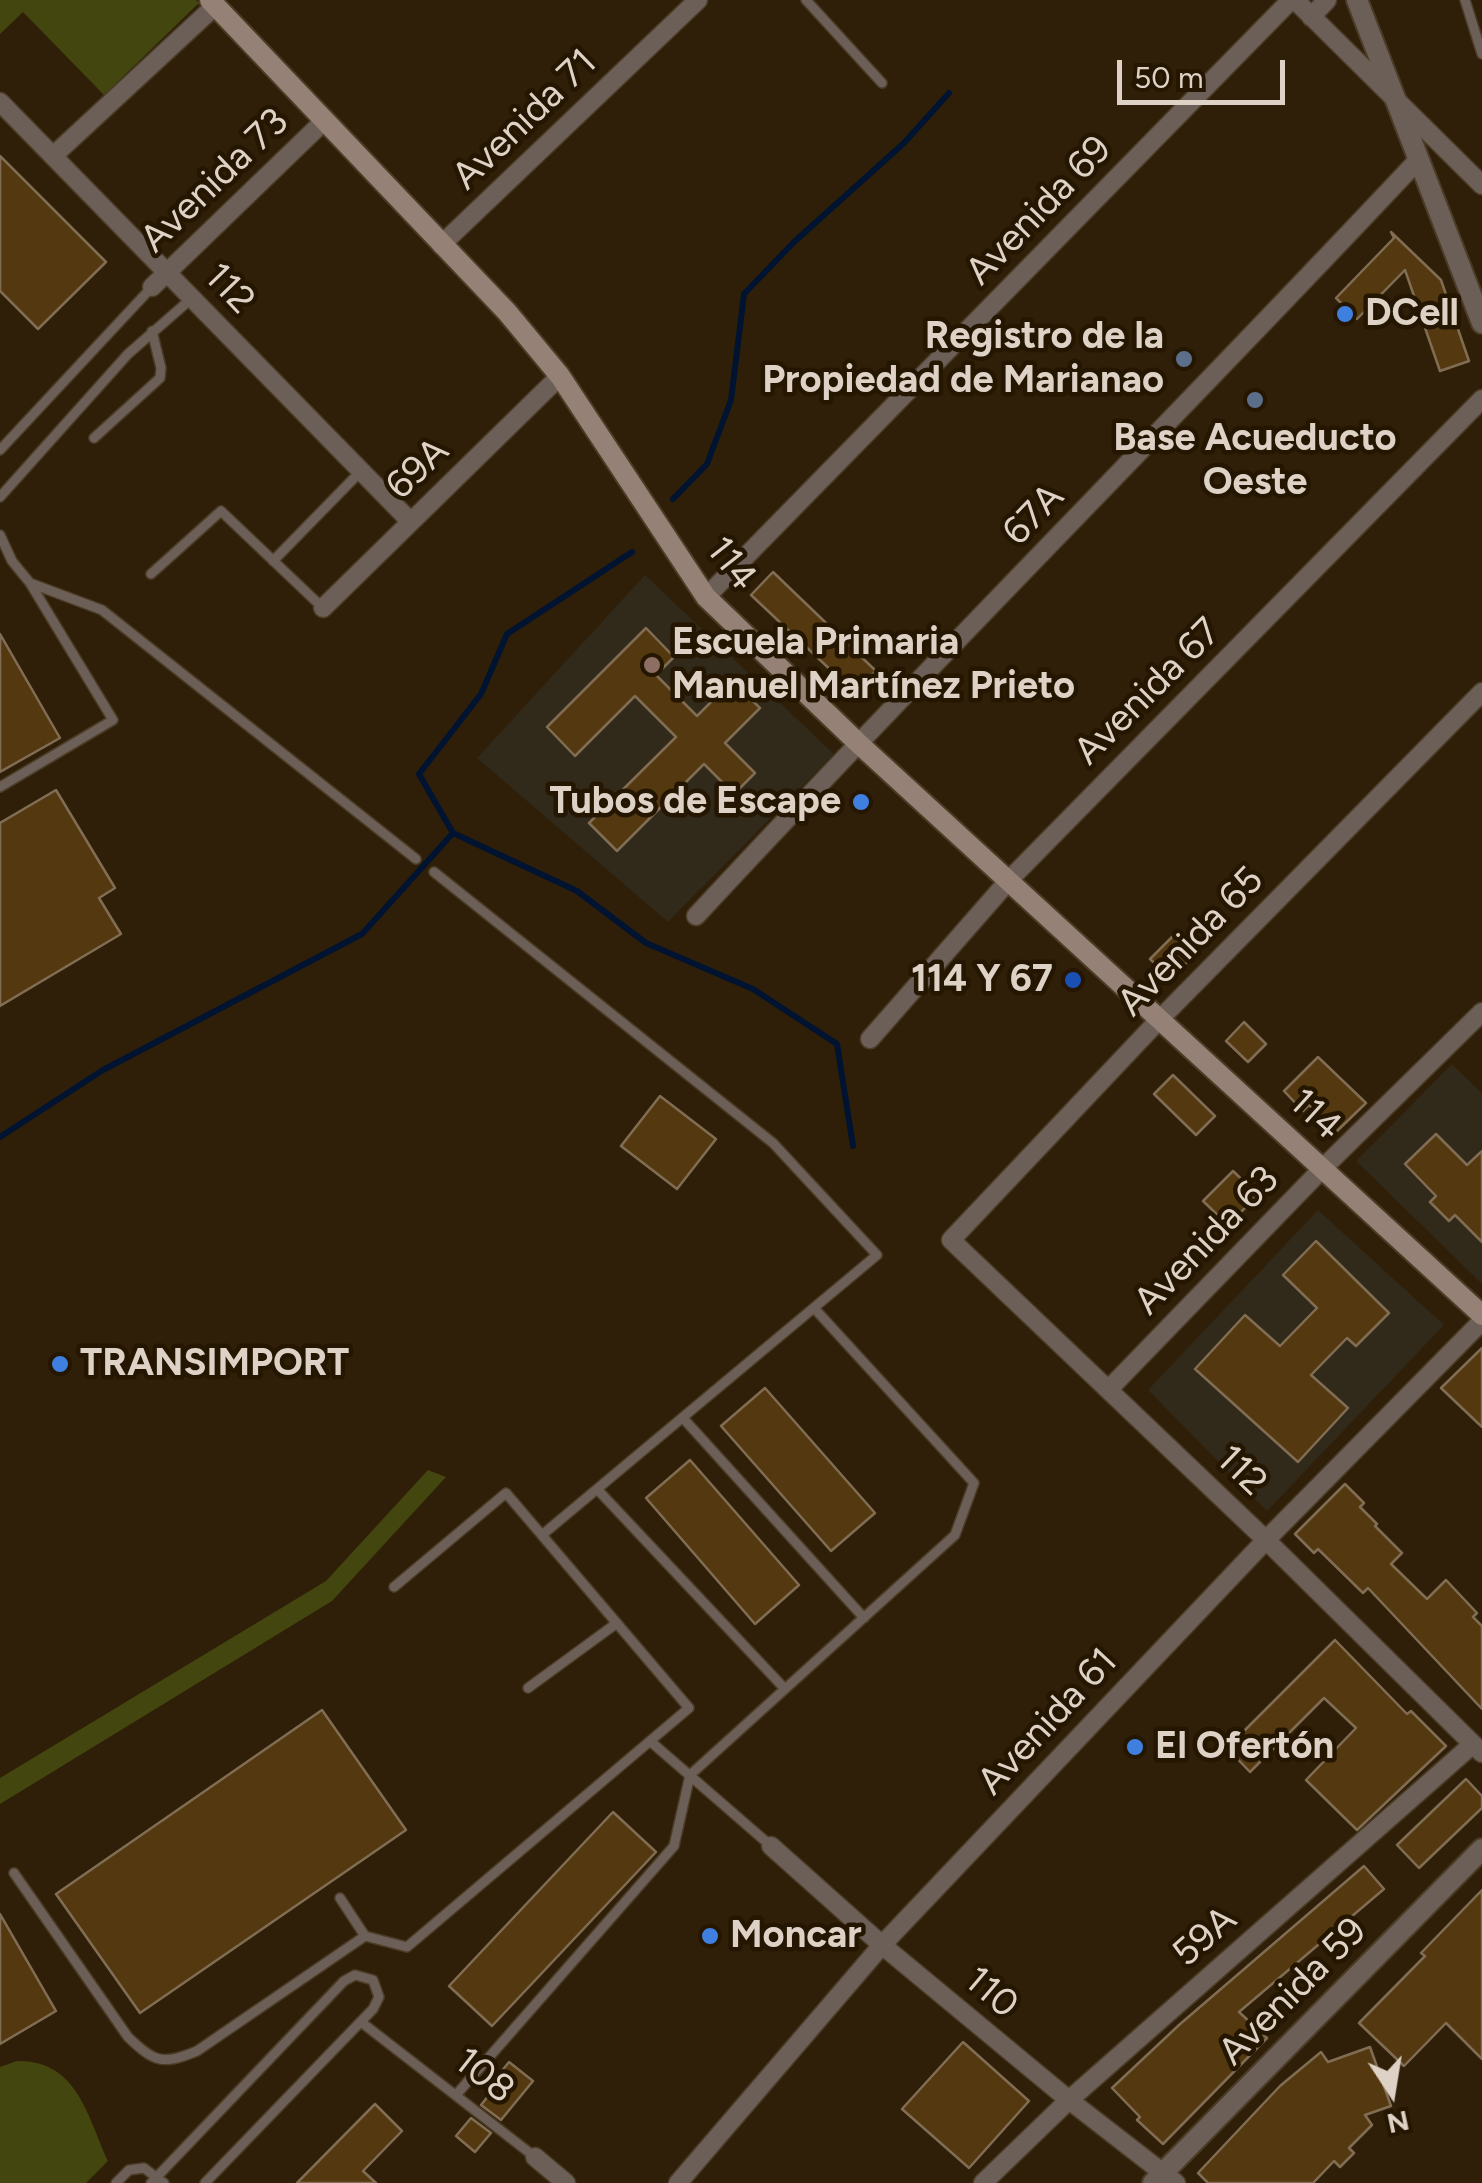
<!DOCTYPE html>
<html>
<head>
<meta charset="utf-8">
<style>
  body { margin:0 }
  #map { position:relative; width:1482px; height:2183px; overflow:hidden; background:#2f1f08; font-family:Figtree,sans-serif }
  canvas { display:block }
  .north { position:absolute; left:1342px; top:2043px; width:100px; height:100px; -webkit-text-stroke:8px #251601; paint-order:stroke; rotate:168deg; font-size:28px; font-weight:700; line-height:40px; text-align:center; color:#ddd2c5 }
  .north::after { content:''; display:block; margin:auto; width:35px; height:45px; background:#ddd2c5; clip-path:polygon(50% 0,100% 100%,50% 72%,0 100%) }
  .scale { position:absolute; left:1117px; top:60px; width:168px; height:45px; box-sizing:border-box; border:5px solid #ddd2c5; border-top:0; padding-left:12px; font-size:30px; line-height:35px; white-space:nowrap; color:#ddd2c5; -webkit-text-stroke:8px #251601; paint-order:stroke }
</style>
</head>
<body>
<div id="map">
<canvas width="1482" height="2183"></canvas>
<div class="north">N</div>
<div class="scale">50 m</div>
</div>
<script>
const context = document.querySelector('canvas').getContext('2d');
context.lineJoin = 'round';
function fillPath(path, color) {
  context.fillStyle = color;
  context.fill(path, 'evenodd');
}
function strokePath(path, color, width, dash) {
  context.strokeStyle = color;
  context.lineWidth = width;
  context.lineCap = dash ? 'butt' : 'round';
  context.setLineDash(dash || []);
  context.stroke(path);
}
function label(font, color, halo, rows, align = 'center') {
  context.font = font + ' Figtree,sans-serif';
  context.lineWidth = 9;
  context.setLineDash([]);
  context.textBaseline = 'middle';
  context.strokeStyle = halo;
  context.fillStyle = color;
  for (const [text, x, y, turn = 0] of rows) {
    context.save();
    context.translate(x, y);
    context.rotate((+turn || 0) * Math.PI / 180);
    context.textAlign = isNaN(turn) ? turn : align;
    if (halo) context.strokeText(text, 0, 0);
    context.fillText(text, 0, 0);
    context.restore();
  }
}
fillPath(new Path2D(`
  M645,575L834,754L668,922L477,758Z
  M1452,1064L1482,1093V1284L1356,1161Z
  M1318,1210L1444,1325L1267,1511L1148,1390Z`), '#312919');
fillPath(new Path2D(`
  M0,0H196L199,3L104,95L23,12L0,34Z
  M428,1470L446,1477L332,1601L0,1804V1778L326,1581Z
  M17,2061C77,2060 87,2115 108,2161L86,2183H0V2067Z`), '#43460f');
strokePath(new Path2D(`
  M673,499L707,464L731,400L744,294L794,242L904,143L949,93
  M632,552L507,634L481,694L419,774L453,833L577,891L646,943L753,989L837,1044L853,1146
  M0,1137L103,1070L362,934L453,833`), '#001431', 6);
const building = new Path2D(`
  M0,156L106,262L38,329L0,291Z
  M1391,232L1441,280L1469,361L1440,371L1405,270L1357,319L1336,298L1394,238Z
  M773,572L876,671L854,692L751,595Z
  M646,628L674,657L656,675L697,716L732,681L760,708L725,743L755,773L734,794L704,764L617,851L589,823L676,737L635,696L575,756L547,727Z
  M0,634L60,738L0,772Z
  M56,790L115,888L99,898L121,934L0,1006V823Z
  M1173,936L1193,956L1171,979L1150,959Z
  M1244,1022L1266,1044L1248,1062L1226,1041Z
  M1318,1057L1366,1103L1336,1132L1309,1105L1303,1111L1284,1091Z
  M1173,1075L1215,1116L1196,1135L1154,1094Z
  M660,1096L716,1139L677,1189L621,1146Z
  M1436,1134L1467,1165L1482,1151V1242L1455,1215L1449,1221L1430,1202L1436,1196L1405,1164Z
  M1233,1171L1258,1195L1228,1225L1203,1201Z
  M1316,1241L1389,1313L1356,1346L1347,1338L1311,1375L1348,1408L1298,1462L1195,1369L1245,1315L1280,1346L1317,1308L1283,1275Z
  M1482,1348V1427L1441,1388Z
  M765,1388L875,1513L831,1551L721,1426Z
  M690,1460L799,1585L755,1624L646,1498Z
  M1345,1484L1364,1503L1360,1507L1377,1524L1375,1526L1402,1553L1391,1564L1427,1599L1446,1580L1477,1613L1473,1617L1482,1626V1709L1368,1588L1363,1593L1318,1549L1314,1553L1295,1534Z
  M1335,1640L1407,1714L1411,1711L1446,1746L1357,1830L1306,1780L1356,1728L1324,1698L1250,1772L1227,1748Z
  M322,1710L406,1830L140,2013L56,1894Z
  M1466,1779L1482,1796V1808L1419,1868L1397,1845Z
  M613,1812L656,1852L492,2026L449,1986Z
  M1364,1866L1384,1889L1239,2012L1267,2038L1163,2144L1137,2120L1140,2117L1112,2088L1179,2025Z
  M1482,1890V2059L1446,2023L1404,2066L1359,2023L1425,1956L1421,1953Z
  M0,1914L56,2011L0,2044Z
  M963,2042L1029,2101L969,2168L902,2109Z
  M1370,2047L1391,2106L1365,2115L1372,2125L1349,2148L1354,2153L1340,2167L1334,2161L1313,2183H1208L1198,2173L1280,2086L1321,2052L1328,2062Z
  M509,2062L533,2081L501,2120L481,2105L489,2095L485,2092Z
  M375,2104L402,2131L363,2171L376,2183H297Z
  M471,2118L491,2133L475,2152L456,2136Z`);
fillPath(building, '#543910');
strokePath(building, '#806d54', 2.5);
const service = new Path2D(`
  M806,0L882,83
  M1465,0L1482,54
  M94,438L160,378L161,368L152,331
  M0,450L152,287
  M0,497L128,354L192,298
  M0,535L12,561L30,583L102,610L416,859
  M273,561L361,471
  M151,574L221,511L323,608
  M0,787L113,720L30,583
  M434,872L773,1143L877,1255L542,1535
  M683,1418L864,1618
  M597,1489L785,1689
  M528,1688L617,1623
  M650,1741L771,1846
  M14,1873L128,2037C155,2063 163,2065 197,2051L365,1936
  M340,1898L365,1936L407,1947L689,1708L506,1493L394,1587
  M361,2022L535,2157
  M456,2095L674,1846L690,1775L955,1535L974,1483L814,1308
  M116,2183L129,2170L144,2168L164,2183
  M151,2183L344,1981L355,1975L373,1980L379,1997L373,2009L205,2183`);
const minor = new Path2D(`
  M1295,0L1482,185
  M1311,17L1327,0
  M0,102L411,522
  M53,156L215,6
  M441,245L698,0
  M152,287L324,121
  M706,597L1291,0
  M323,608L560,376
  M1482,692L1158,1021L951,1240L1266,1540L1482,1753
  M696,916C933,660 1180,414 1419,159
  M870,1039L1010,879L1482,399
  M1109,1389L1322,1169L1482,1012
  M771,1846L882,1945L1069,2100L1176,2183
  M535,2157L566,2183
  M678,2183L882,1945L1266,1540L1482,1321
  M983,2183L1069,2100L1473,1744`);
const tertiary = new Path2D(`
  M1357,0L1482,323
  M1153,2183L1482,1849`);
const secondary = new Path2D(`
  M210,0L507,312L560,376L706,597L857,742L1482,1315`);
strokePath(service, '#4b3c26', 12);
strokePath(minor, '#4b3c26', 21);
strokePath(tertiary, '#4b3c26', 24);
strokePath(secondary, '#4b3c26', 24);
strokePath(service, '#6c5f58', 9);
strokePath(minor, '#6c5f58', 18);
strokePath(tertiary, '#6c5f58', 20);
strokePath(secondary, '#958176', 20);
for (const [x, y, r, color] of [
  [1345,314,10,"#3f7fe0"],
  [1184,359,10,"#5c6f8a"],
  [1255,400,10,"#5c6f8a"],
  [652,665,10,"#8d6e63"],
  [861,802,10,"#3f7fe0"],
  [1073,980,10,"#1a4fb4"],
  [60,1364,10,"#3f7fe0"],
  [1135,1747,10,"#3f7fe0"],
  [710,1936,10,"#3f7fe0"]
]) {
  const dot = new Path2D();
  dot.arc(x, y, r, 0, 2 * Math.PI);
  context.fillStyle = color;
  context.fill(dot);
  strokePath(dot, '#251601', 4);
}
label('38px', '#ddd2c5', '#251601', [
  ["Avenida 71",525,120,-44],
  ["Avenida 73",215,181,-44],
  ["Avenida 69",1039,211,-46],
  ["112",229,289,46],
  ["69A",418,469,-44],
  ["67A",1034,515,-46],
  ["114",731,564,52],
  ["Avenida 67",1148,692,-45],
  ["Avenida 65",1191,942,-46],
  ["114",1315,1115,42],
  ["Avenida 63",1207,1241,-46],
  ["112",1241,1471,44],
  ["Avenida 61",1048,1722,-47],
  ["59A",1205,1937,-41],
  ["Avenida 59",1293,1992,-45],
  ["110",991,1993,40],
  ["108",484,2076,38]
]);
label('bold 38px', '#ddd2c5', '#251601', [
  ["DCell",1365,314],
  ["Registro de la",1164,337,"right"],
  ["Propiedad de Marianao",1164,381,"right"],
  ["Base Acueducto",1255,439,"center"],
  ["Oeste",1255,483,"center"],
  ["Escuela Primaria",672,643],
  ["Manuel Martínez Prieto",672,687],
  ["Tubos de Escape",841,802,"right"],
  ["114 Y 67",1053,980,"right"],
  ["TRANSIMPORT",80,1364],
  ["El Ofertón",1155,1747],
  ["Moncar",730,1936]
], 'left');
</script>
</body>
</html>
